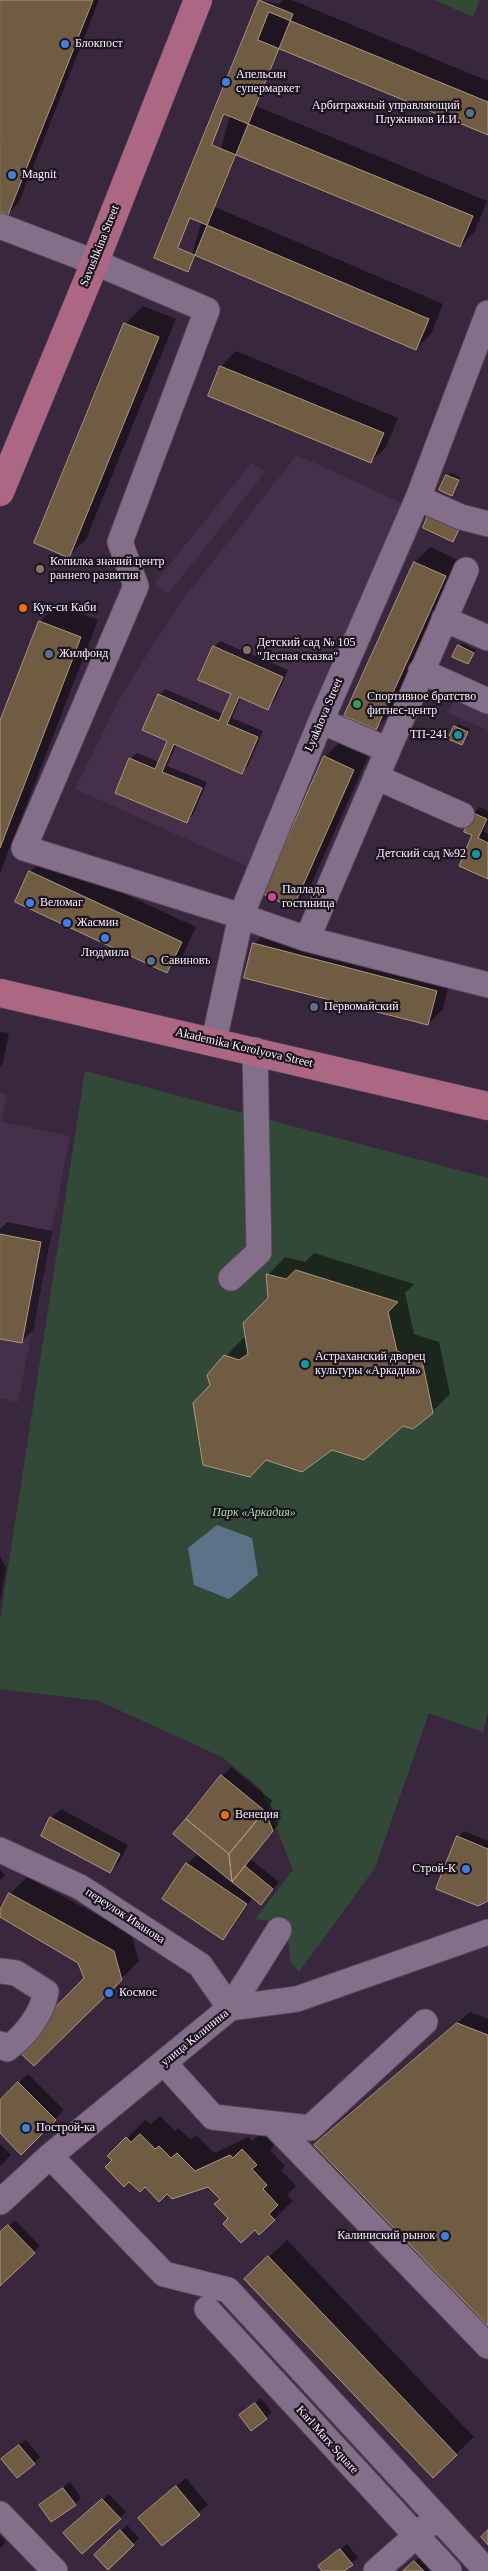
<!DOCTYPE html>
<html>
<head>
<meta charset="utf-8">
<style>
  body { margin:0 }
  canvas { display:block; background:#39273e }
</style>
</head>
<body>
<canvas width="488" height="2571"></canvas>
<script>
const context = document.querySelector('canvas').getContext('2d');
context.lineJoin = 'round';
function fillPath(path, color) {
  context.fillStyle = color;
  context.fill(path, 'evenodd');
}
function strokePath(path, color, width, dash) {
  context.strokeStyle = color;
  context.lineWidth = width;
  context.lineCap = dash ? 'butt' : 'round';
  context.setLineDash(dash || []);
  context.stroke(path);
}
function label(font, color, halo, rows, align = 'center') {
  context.font = font + ' Georgia,serif';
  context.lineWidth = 4.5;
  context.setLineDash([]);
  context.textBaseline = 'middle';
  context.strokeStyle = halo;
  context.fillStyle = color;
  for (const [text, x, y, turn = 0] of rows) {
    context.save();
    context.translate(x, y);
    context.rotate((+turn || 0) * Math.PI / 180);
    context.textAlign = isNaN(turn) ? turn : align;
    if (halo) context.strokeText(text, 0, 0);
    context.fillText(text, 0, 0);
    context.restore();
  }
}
fillPath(new Path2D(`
  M297,455L406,505L249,867L75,789L121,696L180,603Z
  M252,462L265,472L168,594L155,583Z
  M454,698L488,713V730L448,713Z
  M0,1093L7,1094L2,1122L70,1136L18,1402L0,1398Z`), '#452f4b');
fillPath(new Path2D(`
  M434,0H480L473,17Z
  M85,1071L488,1178V1712L483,1732L429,1713L375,1868L299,1972L291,1963L288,1940L270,1921L255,1919L293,1870L261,1789L222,1757L99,1701L0,1689V1620Z`), '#334937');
fillPath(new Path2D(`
  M217,1525L252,1538L258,1575L229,1599L194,1585L188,1548Z`), '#5a7389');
fillPath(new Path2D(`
  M0,0H99L19,202L8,214L0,211Z
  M261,0L278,4L283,0H292L488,81V134L280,48L256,106L487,201L475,231L460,246L237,154L215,207L443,304L431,334L416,349L196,255L188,271Z
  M143,306L176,319L86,539L69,556L36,542L126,323Z
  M236,351L398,418L386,447L371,462L210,396L221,366Z
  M450,473L461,477L452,494L441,489Z
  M430,547L460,561L391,713L376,728L346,715L415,562Z
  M57,604L98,620L0,873V725L40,622Z
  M220,641L288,670L274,702L268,708L241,697L232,718L263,731L248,766L242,772L177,744L167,766L207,782L193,815L187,821L130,759L137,753L159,762L169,740L159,695L165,689L223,714L233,693L214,647Z
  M462,643L476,650L468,663L459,646Z
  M458,724L470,729L461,743L450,738Z
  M340,742L369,755L308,891L293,906L325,757Z
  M480,807L488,811V823L484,832L488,834V877L474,835V813Z
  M45,857L196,927L182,957L167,972L30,872Z
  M269,929L451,976L443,1009L428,1024L254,944Z
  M0,1032L9,1033L3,1063L0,1066Z
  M7,1222L52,1231L33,1330L22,1342L0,1338V1229Z
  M314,1253L414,1284L405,1293L414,1334L439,1342L450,1394L432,1412L212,1385L209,1375L243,1338L247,1339L269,1298L268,1275L285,1257L305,1262Z
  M0,1556L6,1568L0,1602Z
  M231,1767L273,1801L270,1804L279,1824L250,1859L279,1882L267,1897H253L232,1929L223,1938L187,1864L196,1855L210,1864L211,1863L222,1776Z
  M61,1809L128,1845L119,1862L110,1871L51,1818Z
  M464,1831L488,1841V1899L458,1837Z
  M0,1870L5,1875L0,1880Z
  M27,1877L131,1933L139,1961L121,1979H85L79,1962L0,1916L10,1894Z
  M470,2012L488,2019V2324L316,2145Z
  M28,2074L64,2110L21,2153L0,2131V2101Z
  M160,2116L175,2131L178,2128L191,2140L196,2135L214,2153L249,2137L252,2141L262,2132L274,2145L270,2150L285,2166L281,2170L296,2186L287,2195L293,2201L274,2219L255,2228L230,2218L221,2199L209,2185L145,2186L109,2156L145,2120L151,2124Z
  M0,2144L11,2155L0,2166Z
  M15,2220L40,2246L0,2285V2234Z
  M287,2240L474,2437L456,2454L263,2262Z
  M261,2398L272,2412L266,2418L247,2409Z
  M26,2440L40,2457L34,2463L9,2453Z
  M186,2478L208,2505L162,2545L149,2509Z
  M70,2482L81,2498L75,2504L40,2505Z
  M109,2494L126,2512L120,2518L71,2527Z
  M127,2525L139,2538L108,2568L95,2555Z
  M0,2536L6,2542L0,2548Z
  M347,2544L358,2558L342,2571H324L326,2560Z
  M421,2555L434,2569L432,2571H405Z`), '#0007');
const building = new Path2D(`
  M0,0H93L8,215L0,212Z
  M259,0L293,14L188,272L154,258Z
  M269,12L488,102V135L258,40Z
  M224,114L473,216L460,247L212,145Z
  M190,218L429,319L416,350L178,248Z
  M124,323L159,337L69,558L34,543Z
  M220,366L384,433L371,463L208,396Z
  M446,475L459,480L452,496L439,490Z
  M428,515L459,529L453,542L423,528Z
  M414,562L446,576L376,730L344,716Z
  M39,621L81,637L0,848V721Z
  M458,645L474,653L468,664L452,657Z
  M213,646L283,677L268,710L239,697L227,724L258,737L242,774L174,744L162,772L202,788L187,823L115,793L129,758L155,769L167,741L142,730L158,694L219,721L231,694L198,680Z
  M454,726L468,732L462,745L448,739Z
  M324,756L354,770L293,908L263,894Z
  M473,813L487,819L478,838L488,843V879L459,866L472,835L464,832Z
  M29,871L182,942L167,973L15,902Z
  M253,943L437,991L428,1025L244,978Z
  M0,1234L41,1242L22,1343L0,1339Z
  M296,1270L398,1302L388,1312L397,1351L422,1360L433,1413L413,1429L403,1426L364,1460L332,1450L302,1472L266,1460L250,1477L203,1465L193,1403L210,1385L207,1375L224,1355L239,1360L248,1354L243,1323L268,1298L266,1274L286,1279Z
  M221,1775L265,1811L229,1854L186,1819Z
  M265,1811L273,1831L232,1882L229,1854Z
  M50,1817L120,1854L110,1873L41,1836Z
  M186,1819L229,1854L232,1882L173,1834Z
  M457,1836L488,1849V1901L478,1906L436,1889Z
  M186,1863L247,1904L223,1940L162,1899Z
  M245,1866L273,1889L261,1905L232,1882Z
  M9,1893L114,1951L122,1980L34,2066L15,2048L84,1978L78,1963L0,1917V1910Z
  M457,2023L488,2035V2326L314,2145Z
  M18,2082L56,2120L21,2155L0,2133V2100Z
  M140,2134L155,2149L159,2146L171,2158L177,2153L195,2171L230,2155L233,2158L242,2149L257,2165L252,2169L267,2185L263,2189L278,2205L269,2214L275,2220L259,2235L255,2230L241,2243L223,2224L228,2218L214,2204L220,2199L208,2187L172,2199L167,2194L159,2202L145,2187L140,2192L129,2182L124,2187L105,2167L112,2160L107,2156L126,2137L131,2142Z
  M8,2225L35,2253L0,2286V2232Z
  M268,2256L457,2455L433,2478L244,2279Z
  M255,2403L267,2419L251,2431L239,2415Z
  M19,2445L35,2464L17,2478L1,2459Z
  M176,2486L200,2515L162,2546L138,2518Z
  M63,2488L76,2505L51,2522L39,2505Z
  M102,2499L121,2519L82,2554L63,2533Z
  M120,2530L134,2545L108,2570L94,2555Z
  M488,2530V2545L481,2537Z
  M340,2549L353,2565L344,2571H322L318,2566Z
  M414,2561L424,2571H403Z`);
fillPath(building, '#705c42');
strokePath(building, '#ad987c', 1);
const minor = new Path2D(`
  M0,226L94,262L207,310L120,542L136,586L24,848L241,916L307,939L488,985
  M418,498L461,517L488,524
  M444,619L488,638
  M421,671L488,701
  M388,750L466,570
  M376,777L462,815
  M307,939L388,750L321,721
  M214,1041L241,916L321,721L418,498L488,313
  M231,1278L259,1252L255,1050
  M0,1850L80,1887L200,1965L230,2008
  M0,1971L16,1973L46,1992C42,2014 26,2035 7,2049L0,2044
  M230,2008L279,1930
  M164,2063L213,2117L310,2128L425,2022
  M273,2124L488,2346
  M50,2156L164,2274L228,2290L487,2571
  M0,2202L50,2156L230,2008L297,1999L488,1932
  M207,2309L449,2571
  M0,2514L55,2571
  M376,2571L427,2526`);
const major = new Path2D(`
  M0,492L89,277L198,0
  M0,993L488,1106`);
strokePath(minor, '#544559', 27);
strokePath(major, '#544559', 29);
strokePath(minor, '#846f8a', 25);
strokePath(major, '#ac6782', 28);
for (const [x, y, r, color] of [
  [65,44,5,"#3f7fe0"],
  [226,82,5,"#3f7fe0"],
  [470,113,5,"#5c6f8a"],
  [12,175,5,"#3f7fe0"],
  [40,569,5,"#8d6e63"],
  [23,608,5,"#e8710a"],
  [247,650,5,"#8d6e63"],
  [49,654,5,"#5c6f8a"],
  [357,704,5,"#2e9e5b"],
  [458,735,5,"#0f9aa8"],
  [476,854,5,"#0f9aa8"],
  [272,897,5,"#d1479c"],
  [30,903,5,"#3f7fe0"],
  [67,923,5,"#3f7fe0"],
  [105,938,5,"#3f7fe0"],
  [151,961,5,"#5c6f8a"],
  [314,1007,5,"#5c6f8a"],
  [305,1364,5,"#0f9aa8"],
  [225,1815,5,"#e8710a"],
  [466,1869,5,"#3f7fe0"],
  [109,1993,5,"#3f7fe0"],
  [26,2128,5,"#3f7fe0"],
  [445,2236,5,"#3f7fe0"]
]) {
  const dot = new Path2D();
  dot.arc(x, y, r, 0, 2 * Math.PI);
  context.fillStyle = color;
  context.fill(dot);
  strokePath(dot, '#1c141e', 2);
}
label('12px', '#faeefd', '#1c141e', [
  ["Блокпост",75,44],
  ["Апельсин",236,75],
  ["супермаркет",236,89],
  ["Арбитражный управляющий",460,106,"right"],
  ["Плужников И.И.",460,120,"right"],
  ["Magnit",22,175],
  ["Копилка знаний центр",50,562],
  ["раннего развития",50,576],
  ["Кук-си Каби",33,608],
  ["Детский сад № 105",257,643],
  ["\"Лесная сказка\"",257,657],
  ["Жилфонд",59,654],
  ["Спортивное братство",367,697],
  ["фитнес-центр",367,711],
  ["ТП-241",448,735,"right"],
  ["Детский сад №92",466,854,"right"],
  ["Паллада",282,890],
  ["гостиница",282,904],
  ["Веломаг",40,903],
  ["Жасмин",77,923],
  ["Людмила",105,953,"center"],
  ["Савиновъ",161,961],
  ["Первомайский",324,1007],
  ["Астраханский дворец",315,1357],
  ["культуры «Аркадия»",315,1371],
  ["Венеция",235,1815],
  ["Строй-К",456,1869,"right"],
  ["Космос",119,1993],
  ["Построй-ка",36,2128],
  ["Калиниский рынок",435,2236,"right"]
], 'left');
label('12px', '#faeefd', '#1c141e', [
  ["Savushkina Street",100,246,-68],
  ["Lyakhova Street",324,715,-67],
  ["Akademika Korolyova Street",244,1048,13],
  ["переулок Иванова",125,1916,33],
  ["улица Калинина",195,2038,-39],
  ["Karl Marx Square",327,2440,48]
]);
label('italic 12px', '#a7d8b0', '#1c141e', [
  ["Парк «Аркадия»",254,1513]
]);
</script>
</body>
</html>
